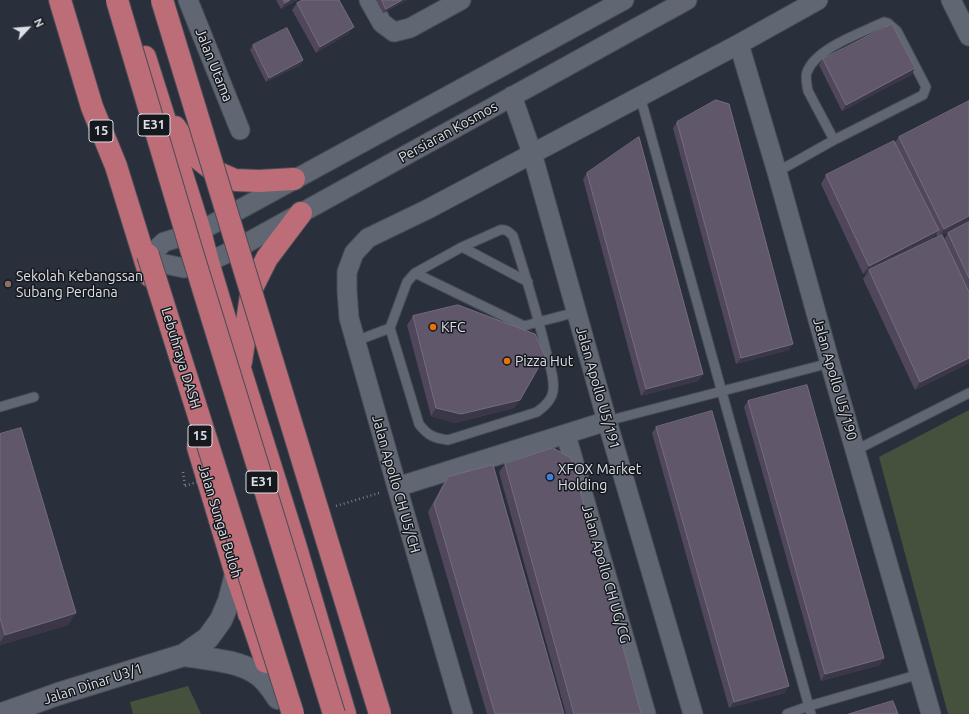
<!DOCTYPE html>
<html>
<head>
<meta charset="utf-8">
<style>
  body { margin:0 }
  #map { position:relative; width:969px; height:714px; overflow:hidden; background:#2a303b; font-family:Ubuntu,sans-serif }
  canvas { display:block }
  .north { position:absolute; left:8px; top:8px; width:40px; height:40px; -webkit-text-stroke:3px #15181d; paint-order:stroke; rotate:64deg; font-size:11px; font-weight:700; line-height:16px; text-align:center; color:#dce0e7 }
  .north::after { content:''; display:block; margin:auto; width:14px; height:18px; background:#dce0e7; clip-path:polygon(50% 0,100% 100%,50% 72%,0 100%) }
</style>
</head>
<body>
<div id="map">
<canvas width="969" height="714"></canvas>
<div class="north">N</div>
</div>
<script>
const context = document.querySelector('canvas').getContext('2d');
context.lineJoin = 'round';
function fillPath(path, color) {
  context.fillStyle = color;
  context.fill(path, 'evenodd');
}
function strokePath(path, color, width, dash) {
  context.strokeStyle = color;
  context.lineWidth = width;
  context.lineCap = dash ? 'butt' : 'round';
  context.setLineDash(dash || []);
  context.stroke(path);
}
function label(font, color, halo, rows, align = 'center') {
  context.font = font + ' Ubuntu,sans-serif';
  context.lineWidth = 3;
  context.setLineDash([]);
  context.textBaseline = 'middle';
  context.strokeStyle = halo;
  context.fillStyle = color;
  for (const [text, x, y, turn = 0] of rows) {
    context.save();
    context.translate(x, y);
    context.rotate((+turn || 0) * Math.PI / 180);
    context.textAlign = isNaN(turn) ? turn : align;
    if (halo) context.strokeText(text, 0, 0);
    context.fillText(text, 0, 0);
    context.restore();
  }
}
fillPath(new Path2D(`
  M969,410V714H948L879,457Z
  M188,686L201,714H133L130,702Z`), '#45503d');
const lane = new Path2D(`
  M884,22L888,23L897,31L926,87L923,95L834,140L808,91C807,85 805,78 807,72C816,48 861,33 884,22Z
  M640,96L811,714
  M777,172L834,140
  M462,247L528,282
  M415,273L407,282L390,328L419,424C428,436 434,438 448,440L537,412C544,407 552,400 553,391C555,378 549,364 546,351C537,312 525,274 513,236C508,231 506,229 500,230L462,247L415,273L524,326C541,321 559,317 576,312
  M356,341L390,328
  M0,407L34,397
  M607,421L830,363
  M856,450L969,393
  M787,714L809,706L920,674`);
const street = new Path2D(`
  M188,0L240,130
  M369,0L382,23L394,32L410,28L461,0
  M951,0L969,36
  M739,44L777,172L830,363L931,714
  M512,96L532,153L607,421L693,714
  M145,260L184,268L208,262L234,250L687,0
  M145,260L164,242L200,231L624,0
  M566,435L646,714
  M397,487L607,421
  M463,714L397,487L349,318L347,291V272L354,253L368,238L428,209L739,44L818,0`);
const secondary = new Path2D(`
  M184,655C206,659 237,660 256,673C266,679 272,689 278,698
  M2,714L58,694L184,655L208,638L221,620L229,601L236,574`);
const highway = new Path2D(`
  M60,0L92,107L116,166L150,276
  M145,57L200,231L208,262L240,369L295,544L345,714
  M175,127L194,155L214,171L235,180L259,181L294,179
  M241,362L252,288L267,258L301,213
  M198,447L236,574L266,662
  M242,579L249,614`);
strokePath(lane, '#474c55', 11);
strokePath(street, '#474c55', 21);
strokePath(secondary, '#474c55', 24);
strokePath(highway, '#474c55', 24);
strokePath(new Path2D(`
  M183,472L185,486
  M336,506L379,493`), '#797e88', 2.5, [1, 3]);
strokePath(lane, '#606773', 9);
strokePath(street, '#606773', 19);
strokePath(secondary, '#606773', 22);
strokePath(highway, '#bc6d77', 22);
const highwayBridge = new Path2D(`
  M117,0L191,249L334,714
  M162,0L380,714
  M148,255L293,714`);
strokePath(highwayBridge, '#474c55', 24, []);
strokePath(new Path2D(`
  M185,486L200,481`), '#797e88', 2.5, [1, 3]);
strokePath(highwayBridge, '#bc6d77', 22);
fillPath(new Path2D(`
  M276,0H297L281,9Z
  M376,0H407L383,13Z
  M297,3L349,33L316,53L292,10Z
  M253,45L303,60L300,65L266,82L250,50Z
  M823,59L915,68L911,75L842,111L819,65Z
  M677,122L789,350L736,364L673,128Z
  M899,137L969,221L942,235L944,239L948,233L969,222V363L915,390L863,279L868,272L863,274L821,184L826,175L895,142ZM936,234L938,237L903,254L933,238Z
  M587,173L703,374L698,381L641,396L583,179Z
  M413,316L520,400L514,408L455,423L431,416L407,325Z
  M748,401L880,665L821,681L744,407Z
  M656,427L785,693L729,708L652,433Z
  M0,434L68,625L0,645Z
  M505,464L640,714H566L499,472Z
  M448,477L564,714H487L428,512L442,486Z`), '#51475c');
fillPath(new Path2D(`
  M290,0H297L281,9L285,3Z
  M402,0H407L383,13L386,9Z
  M354,27L349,33L316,53L320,47Z
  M303,60L300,65L266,82L269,78Z
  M915,68L911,75L842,111L846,105Z
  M969,216V221L938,237L944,229Z
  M939,230L933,238L869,271V270L868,272L863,274L869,266Z
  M793,344L789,350L736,364L741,358Z
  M969,358V363L915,390L920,382Z
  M703,374L698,381L641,396L646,389Z
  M520,400L514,408L455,423L431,416L436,408Z
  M76,613L68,625L0,645V642L5,635Z
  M884,658L880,665L821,681L825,674Z
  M789,686L785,693L729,708L734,702Z`), '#3b3749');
const building = new Path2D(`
  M284,0H290L285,3Z
  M303,0H339L354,27L320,47L297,3Z
  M382,0H402L386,9Z
  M892,24L915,68L846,105L823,59Z
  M287,28L303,60L269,78L253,45Z
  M716,100L729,104L793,344L741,358L677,122Z
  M969,101V216L944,229L899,137Z
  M639,137L703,374L646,389L587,173Z
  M894,141L939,230L869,266L826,175Z
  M969,222V278L948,233Z
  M942,235L969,292V358L920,382L869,270Z
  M458,305L535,334L545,356L520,400L461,414L436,408L413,316Z
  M807,385L884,658L825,674L748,401Z
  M712,411L789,686L734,702L656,427Z
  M21,428L76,613L5,635L0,618V434Z
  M553,448L571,458L641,713L640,714H574L505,464Z
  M493,465L564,714H495L434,504L448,477Z
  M893,701L898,714H849Z`);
fillPath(building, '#60576b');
strokePath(building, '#746c7f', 1);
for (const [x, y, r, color] of [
  [8,284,4,"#8d6e63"],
  [433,327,4,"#e8710a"],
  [507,361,4,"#e8710a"],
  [550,477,4,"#3f7fe0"]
]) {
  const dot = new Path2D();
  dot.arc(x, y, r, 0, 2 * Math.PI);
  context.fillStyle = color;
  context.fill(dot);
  strokePath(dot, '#15181d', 1.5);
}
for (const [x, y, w] of [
  [154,125,32],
  [101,131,24],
  [200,436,24],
  [262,482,32]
]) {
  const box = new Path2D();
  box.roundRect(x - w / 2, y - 11, w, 22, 3);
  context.fillStyle = '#15181d';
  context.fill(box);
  strokePath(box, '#dce0e7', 1);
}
label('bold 13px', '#dce0e7', null, [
  ["E31",154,125],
  ["15",101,131],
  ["15",200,436],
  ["E31",262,482]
]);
label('14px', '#dce0e7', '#15181d', [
  ["Jalan Utama",214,65,68],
  ["Persiaran Kosmos",448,132,-29],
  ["Lebuhraya DASH",181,358,73],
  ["Jalan Apollo U5/190",835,379,74],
  ["Jalan Apollo U5/191",598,388,74],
  ["Jalan Apollo CH U5/CH",396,484,74],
  ["Jalan Sungai Buloh",220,521,73],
  ["Jalan Apollo CH UG/CG",606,574,74],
  ["Jalan Dinar U3/1",93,684,-18]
]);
label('14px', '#dce0e7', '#15181d', [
  ["Sekolah Kebangssan",16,276],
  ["Subang Perdana",16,292],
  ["KFC",441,327],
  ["Pizza Hut",515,361],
  ["XFOX Market",558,469],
  ["Holding",558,485]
], 'left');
</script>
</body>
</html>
